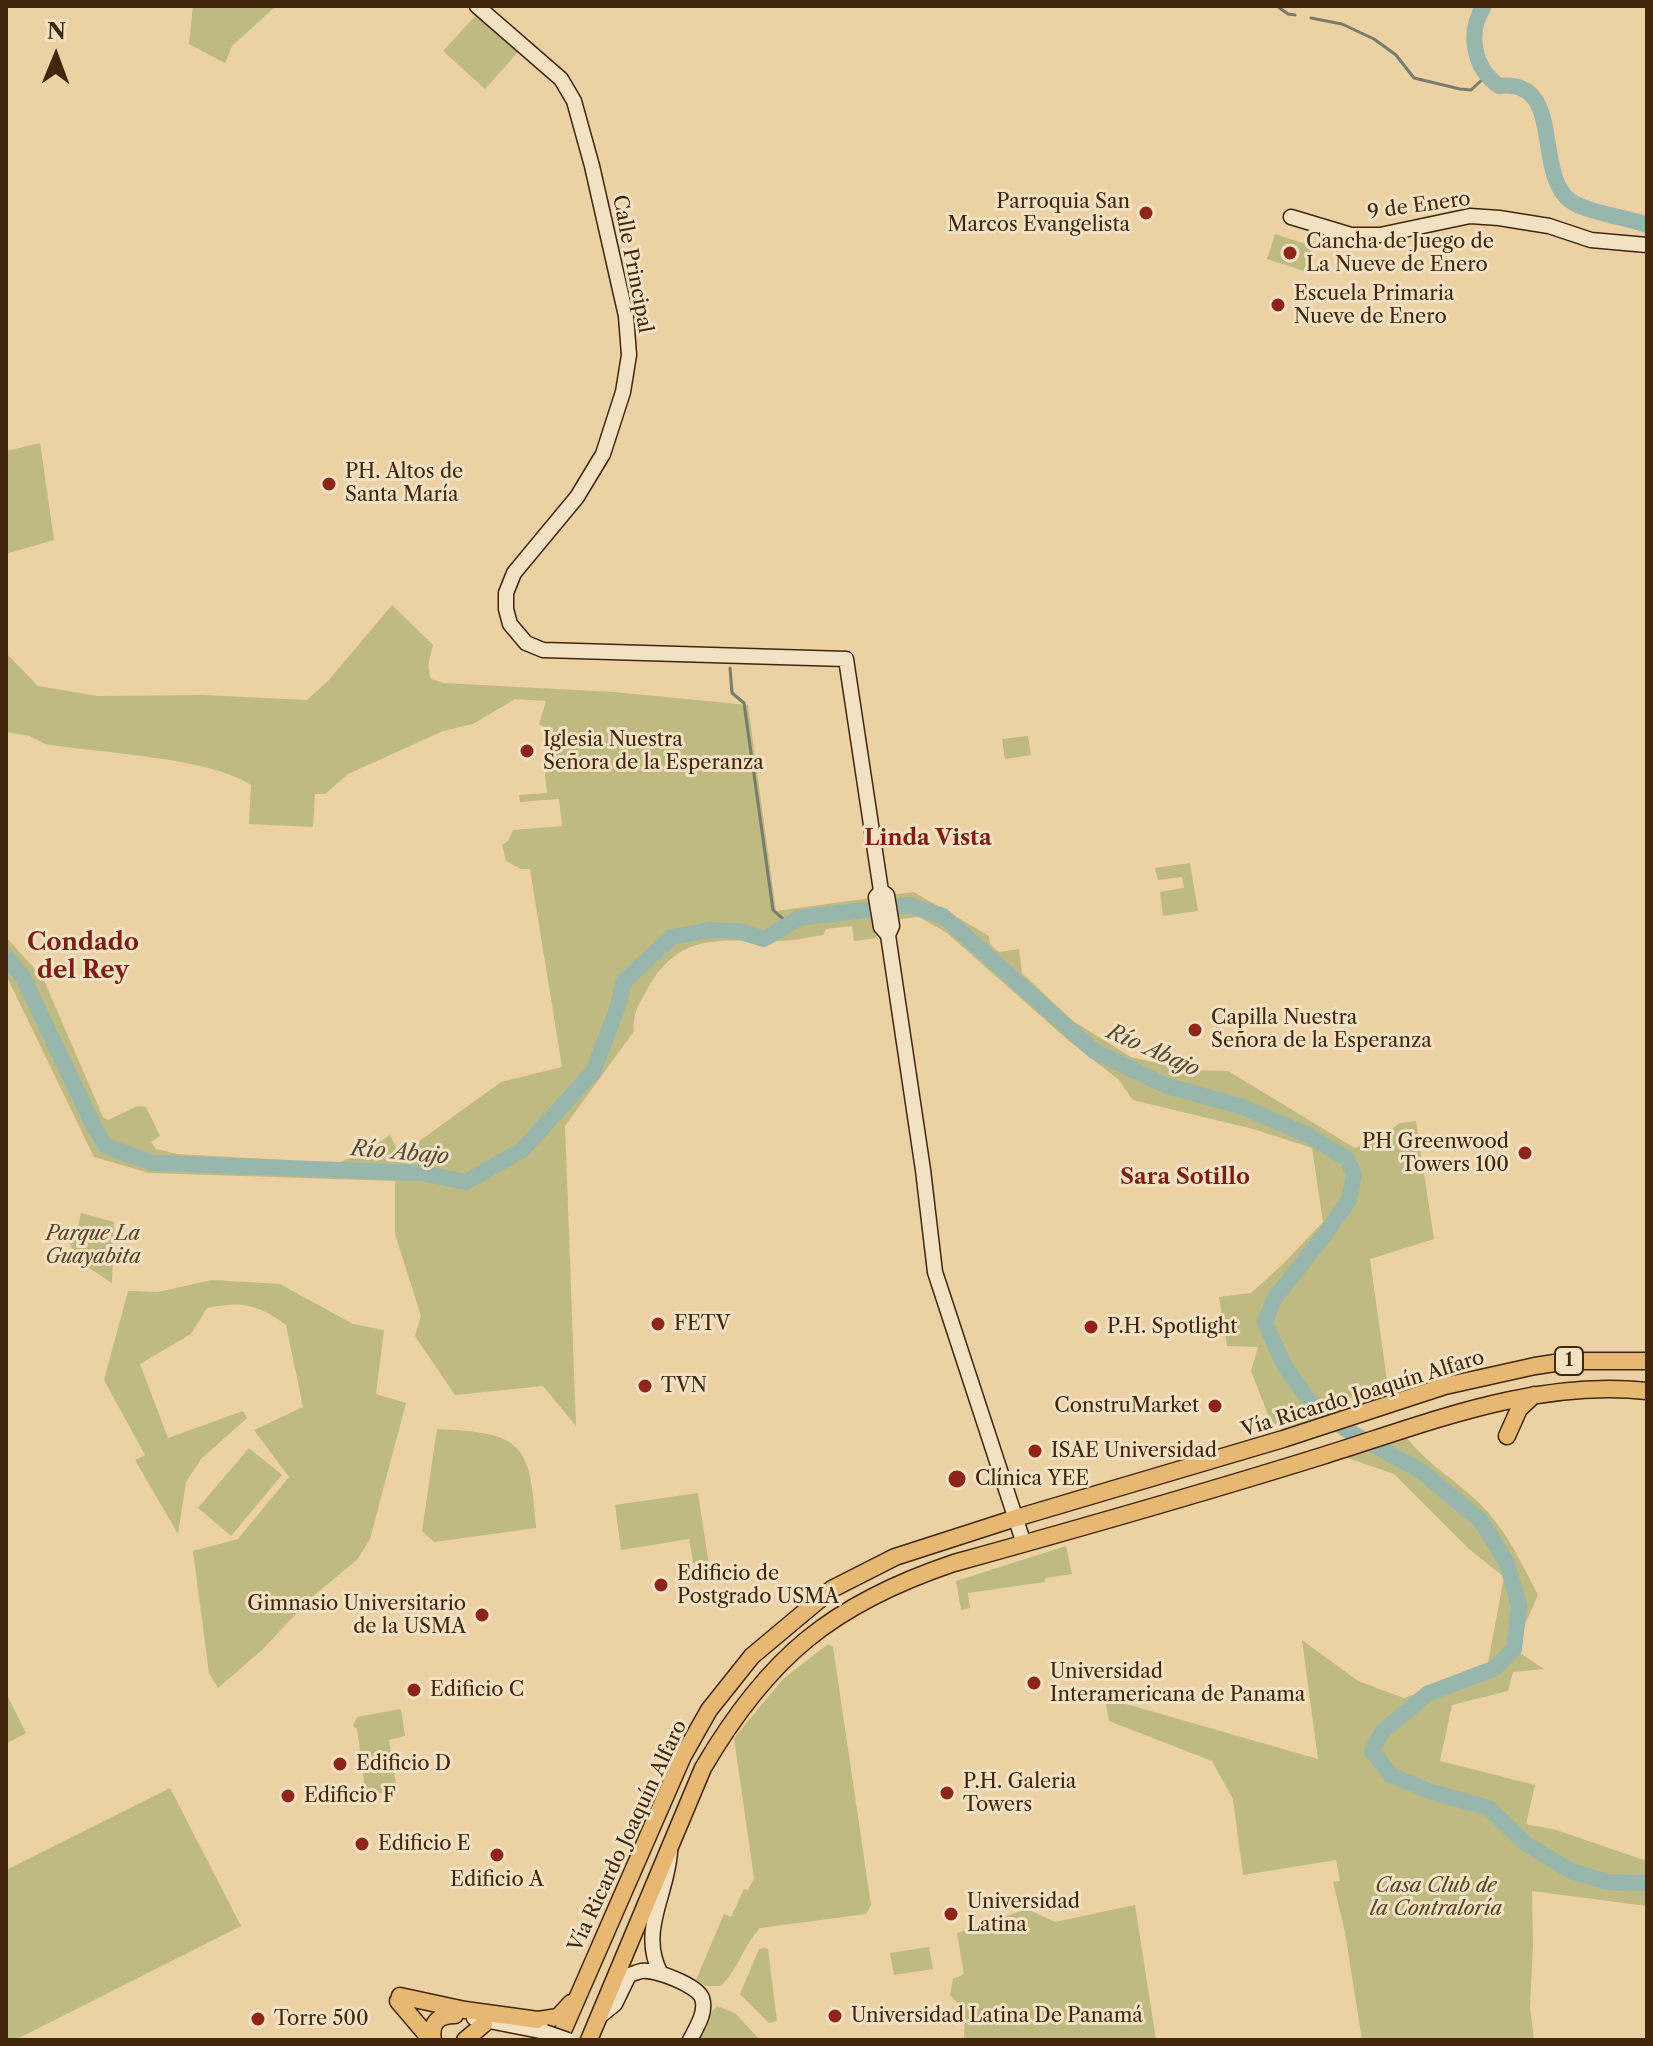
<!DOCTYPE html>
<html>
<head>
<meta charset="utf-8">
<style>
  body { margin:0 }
  #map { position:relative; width:1653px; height:2046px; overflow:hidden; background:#ecd1a5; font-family:"Libre Caslon Text",serif }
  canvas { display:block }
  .frame { position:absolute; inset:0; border:8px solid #42270c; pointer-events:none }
  .north { position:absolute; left:16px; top:16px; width:80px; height:80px; -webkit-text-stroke:6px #f3e1c4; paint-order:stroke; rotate:1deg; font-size:22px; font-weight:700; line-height:32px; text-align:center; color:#42270c }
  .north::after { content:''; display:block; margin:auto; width:28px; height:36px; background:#42270c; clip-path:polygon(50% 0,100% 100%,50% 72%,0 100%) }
</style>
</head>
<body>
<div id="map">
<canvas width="1653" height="2046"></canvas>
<div class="frame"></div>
<div class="north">N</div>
</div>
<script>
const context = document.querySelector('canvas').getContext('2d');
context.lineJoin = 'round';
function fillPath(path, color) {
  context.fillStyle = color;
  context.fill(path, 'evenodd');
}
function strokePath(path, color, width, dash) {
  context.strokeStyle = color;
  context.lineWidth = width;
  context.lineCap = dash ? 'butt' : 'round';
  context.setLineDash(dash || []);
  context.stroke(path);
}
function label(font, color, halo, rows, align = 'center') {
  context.font = font + ' "Libre Caslon Text",serif';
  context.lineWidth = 6;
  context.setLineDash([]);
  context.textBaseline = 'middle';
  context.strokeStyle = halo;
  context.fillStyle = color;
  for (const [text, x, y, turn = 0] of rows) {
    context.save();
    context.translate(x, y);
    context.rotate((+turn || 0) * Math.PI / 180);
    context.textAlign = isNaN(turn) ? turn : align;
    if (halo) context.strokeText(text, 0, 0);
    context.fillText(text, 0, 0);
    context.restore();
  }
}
fillPath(new Path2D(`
  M193,6H276L232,46L225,63L189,44Z
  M477,14L519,51L485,89L443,51Z
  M1275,234L1312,246L1304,271L1267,259Z
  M40,443L54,540L9,553L6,558V451Z
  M392,605L433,645C430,660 426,662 431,679L443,683L614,692L748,705L776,911L871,898L877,938L854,941L852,926L826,929L823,935C809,937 794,941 780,941C725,942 682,929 649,986C640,1002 632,1013 634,1031L565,1126L576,1426L543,1386L455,1395L415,1336L421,1316L395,1234V1181L149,1173L94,1157L6,975V937L43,978L103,1117L108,1120L138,1106L146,1107L160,1136L151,1142L156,1149L177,1154L338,1163L367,1151L390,1135L400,1155L501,1082L562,1067L530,869H521L506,861L502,845L508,841L513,830L562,826L559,799L520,802L519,795L547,793L545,774C562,758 558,736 539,724L546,701L515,699L473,724L443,731L348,774L325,794H315L313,827L249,824L251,785C208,757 99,753 45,744L30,736L6,732V653L38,686L97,696L203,695L307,700L328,681Z
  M1028,736L1031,755L1005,759L1002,739Z
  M1190,863L1198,911L1163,916L1160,892L1184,888L1182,877L1158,880L1155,868Z
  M914,892L989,936L990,944L999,952L1019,949L1022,973L1073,1021L1131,1057L1185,1070L1228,1071L1355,1148L1383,1136L1400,1123L1416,1121L1434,1239L1370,1259L1388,1388L1339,1401L1341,1413L1283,1428L1272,1425L1251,1371L1258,1347L1227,1346L1219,1297L1251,1293L1282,1265L1323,1222L1312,1148L1253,1129L1133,1100L1119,1080L1069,1041L947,933L919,917L894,920L891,895Z
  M81,1213L114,1222L112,1283L77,1260L68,1239L76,1236Z
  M212,1280L280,1284L353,1324L384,1330L376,1394L406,1403L370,1539L357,1560L312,1597L262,1650L218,1688L209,1673L193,1551L238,1539L289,1477L254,1430L303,1407L286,1325C256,1304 244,1301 207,1308L191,1334L140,1364L168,1438L243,1411L247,1418L201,1459L186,1482L178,1534L135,1460L145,1455L104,1380L128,1291L158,1292Z
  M437,1429C524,1433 530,1443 536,1528L434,1542L422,1531Z
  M1407,1438C1426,1463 1454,1479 1477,1501C1505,1527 1520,1561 1538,1595L1514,1649L1544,1669L1513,1672L1508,1691L1452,1705L1440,1761L1535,1785L1526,1824L1556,1830L1647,1861V1906L1532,1891L1533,1944L1530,2007L1534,2040H1362L1345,1932L1333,1882L1340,1881L1336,1860L1243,1875L1233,1799L1212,1761L1109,1721L1105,1698L1318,1759L1302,1640L1358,1681L1404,1698L1487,1668L1504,1577L1469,1549L1394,1474L1345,1457Z
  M249,1448L282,1475L231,1536L198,1508Z
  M698,1493L709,1565L694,1566L689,1539L621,1550L615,1505Z
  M1066,1546L1072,1574L1045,1578V1582L968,1593L970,1608L961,1610L956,1581Z
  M828,1644L833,1647L871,1905L866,1914L760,1928C744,1945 738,1969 721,1986H706L696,1980L724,1914L731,1917L744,1889L748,1890L754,1878L734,1738L783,1679Z
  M6,1693L26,1733L6,1744Z
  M401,1709L405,1736L389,1740L397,1790L366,1796L357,1729L353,1726L357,1717Z
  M170,1788L241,1926L15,2040H6V1870Z
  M1135,1905L1156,2040H964L965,2010L950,1995L953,1979L964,1974L957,1933L1027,1909L1055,1922Z
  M929,1947L933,1969L894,1975L890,1953Z
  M764,1948L768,1949L777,2021L769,2023L740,1994L759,1949Z
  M717,2006L735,2013L760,2040H699L709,2015Z`), '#beba82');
strokePath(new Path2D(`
  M1277,6L1288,14L1295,15
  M1311,18L1342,24L1374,39L1396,55L1414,78L1460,89L1471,90L1485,77
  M730,668L732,693L744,703L773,910L790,925`), '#767d6c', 3);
strokePath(new Path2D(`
  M1484,6C1467,32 1473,68 1499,86C1562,79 1536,162 1565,196C1580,213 1625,216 1647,225
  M6,957L23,977L95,1129L106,1146L153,1163L421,1173L466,1182L522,1150L593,1072L617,1009L624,981L672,937L709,930L738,931L764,939L799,918L908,905L943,916L1094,1051L1167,1086L1240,1106L1308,1135L1347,1159L1354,1174L1349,1200L1327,1232L1274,1299L1265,1323L1285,1367L1314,1407L1350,1432L1421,1471L1481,1521L1507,1563L1519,1606L1514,1649L1495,1668L1427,1694L1382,1732L1372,1751L1391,1775L1429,1791L1489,1808L1526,1844L1571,1871L1608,1882L1647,1883`), '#99b6ac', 16);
const secondary = new Path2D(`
  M477,6L561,79L574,101L592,166L626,316L629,355L623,392L603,454L577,497L514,573L506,593V609L510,624L526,643L543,650L846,659L881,891L876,897L881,927L888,935
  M1291,217L1351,235H1380L1470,216L1499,218L1549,226L1591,240L1647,245
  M881,891L887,895L892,926L888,935L923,1170L935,1272L1024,1544
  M661,1974C638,1931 668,1894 670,1851
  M599,2017L615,2004L629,1975C630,1975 640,1971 641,1971C655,1969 697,1985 702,1998C707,2012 696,2028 690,2040
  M474,2018L545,2032`);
const primary = new Path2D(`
  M1507,1436L1519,1409L1534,1395
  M400,1996L465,2010L538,2020L558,2017L571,2003
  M398,2001L431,2040
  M433,2040C430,2023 438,2015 455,2015
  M465,2040L484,2024
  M559,2040L683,1756L709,1710L752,1656L832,1589L895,1557L1016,1518L1283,1439L1445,1386L1535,1366L1568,1361H1647
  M589,2040L703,1768C768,1657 832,1604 954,1563C1077,1529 1200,1494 1322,1456C1428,1423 1534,1379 1647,1391`);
strokePath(secondary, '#42270c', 17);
strokePath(primary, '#42270c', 19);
strokePath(secondary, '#f3e1c4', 14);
strokePath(primary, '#e6b872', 16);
const secondaryBridge = new Path2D(`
  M545,2032L568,2040`);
strokePath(secondaryBridge, '#42270c', 17, []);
strokePath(secondaryBridge, '#f3e1c4', 14);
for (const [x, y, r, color] of [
  [1146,213,8,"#8f2418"],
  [1290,253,8,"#8f2418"],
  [1278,305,8,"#8f2418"],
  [329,484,8,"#8f2418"],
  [527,751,8,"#8f2418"],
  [1195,1030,8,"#8f2418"],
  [1525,1153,8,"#8f2418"],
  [658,1324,8,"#8f2418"],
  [1091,1327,8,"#8f2418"],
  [645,1386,8,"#8f2418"],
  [1215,1406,8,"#8f2418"],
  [1035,1451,8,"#8f2418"],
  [957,1479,10,"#8f2418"],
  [661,1585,8,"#8f2418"],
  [482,1615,8,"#8f2418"],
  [1034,1683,8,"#8f2418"],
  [414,1690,8,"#8f2418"],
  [340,1764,8,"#8f2418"],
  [947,1793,8,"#8f2418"],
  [288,1796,8,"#8f2418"],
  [362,1844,8,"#8f2418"],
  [497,1855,8,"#8f2418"],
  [951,1914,8,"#8f2418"],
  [835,2016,8,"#8f2418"],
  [258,2019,8,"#8f2418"]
]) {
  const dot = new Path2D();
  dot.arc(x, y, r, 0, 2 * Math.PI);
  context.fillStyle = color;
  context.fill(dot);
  strokePath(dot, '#f3e1c4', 3);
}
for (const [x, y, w] of [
  [1569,1361,28]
]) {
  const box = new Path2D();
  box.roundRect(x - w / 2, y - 14, w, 28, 6);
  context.fillStyle = '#f3e1c4';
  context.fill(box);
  strokePath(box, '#42270c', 2);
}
label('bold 18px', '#42270c', null, [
  ["1",1569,1361]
]);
label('20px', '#42270c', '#f3e1c4', [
  ["Parroquia San",1130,202,"right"],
  ["Marcos Evangelista",1130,225,"right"],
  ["Cancha de Juego de",1306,242],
  ["La Nueve de Enero",1306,265],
  ["Escuela Primaria",1294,294],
  ["Nueve de Enero",1294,317],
  ["PH. Altos de",345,472],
  ["Santa María",345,495],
  ["Iglesia Nuestra",543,740],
  ["Señora de la Esperanza",543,763],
  ["Capilla Nuestra",1211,1018],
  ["Señora de la Esperanza",1211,1041],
  ["PH Greenwood",1509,1142,"right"],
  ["Towers 100",1509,1165,"right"],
  ["FETV",674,1324],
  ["P.H. Spotlight",1107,1327],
  ["TVN",661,1386],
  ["ConstruMarket",1199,1406,"right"],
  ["ISAE Universidad",1051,1451],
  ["Clínica YEE",975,1479],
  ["Edificio de",677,1574],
  ["Postgrado USMA",677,1597],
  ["Gimnasio Universitario",466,1604,"right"],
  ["de la USMA",466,1627,"right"],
  ["Universidad",1050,1672],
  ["Interamericana de Panama",1050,1695],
  ["Edificio C",430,1690],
  ["Edificio D",356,1764],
  ["P.H. Galeria",963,1782],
  ["Towers",963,1805],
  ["Edificio F",304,1796],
  ["Edificio E",378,1844],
  ["Edificio A",497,1880,"center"],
  ["Universidad",967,1902],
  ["Latina",967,1925],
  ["Universidad Latina De Panamá",851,2016],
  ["Torre 500",274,2019]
], 'left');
label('20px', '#42270c', '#f3e1c4', [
  ["9 de Enero",1419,206,-8],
  ["Calle Principal",632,264,79],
  ["Vía Ricardo Joaquín Alfaro",1363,1394,-17],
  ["Vía Ricardo Joaquín Alfaro",628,1836,-65]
]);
label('italic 20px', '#5b4424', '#f3e1c4', [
  ["Parque La",93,1234],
  ["Guayabita",93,1257],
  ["Casa Club de",1436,1886],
  ["la Contraloría",1436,1909]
]);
label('bold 22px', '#7a1f14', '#f3e1c4', [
  ["Linda Vista",928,839],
  ["Sara Sotillo",1185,1178]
]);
label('italic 22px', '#584b34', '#f3e1c4', [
  ["Río Abajo",1153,1051,24],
  ["Río Abajo",400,1153,5]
]);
label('bold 24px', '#7a1f14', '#f3e1c4', [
  ["Condado",83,943],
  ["del Rey",83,971]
]);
</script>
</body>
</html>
